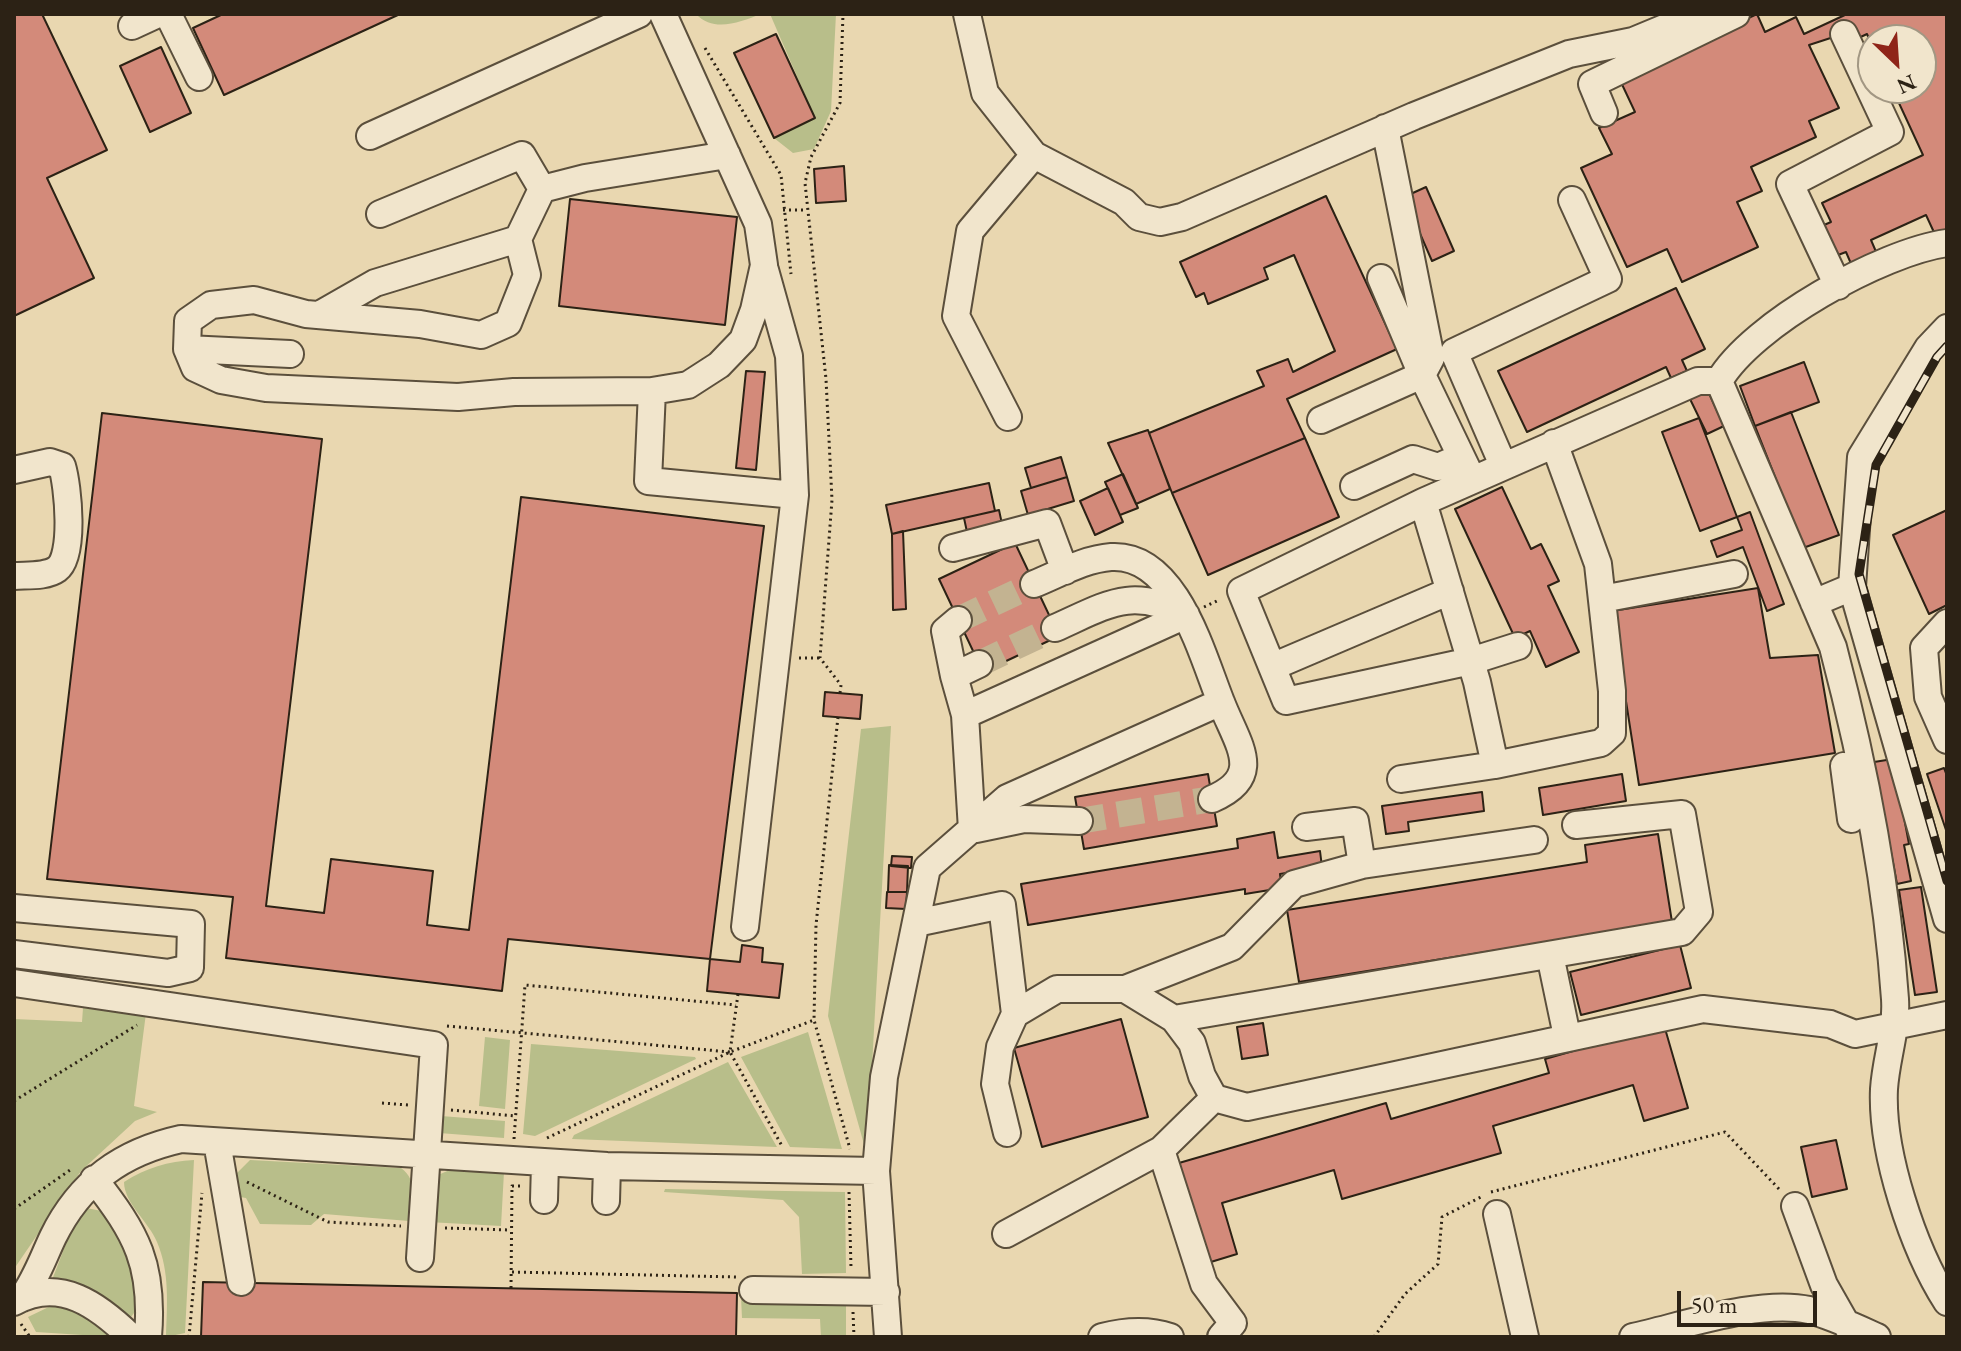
<!DOCTYPE html>
<html>
<head>
<meta charset="utf-8">
<style>
  body { margin:0 }
  #map { position:relative; width:1961px; height:1351px; overflow:hidden; background:#e9d7b0; font-family:"EB Garamond",serif }
  canvas { display:block }
  .frame { position:absolute; inset:0; border:16px solid #2c2215; pointer-events:none }
  .north { position:absolute; left:1857px; top:24px; width:80px; height:80px; box-sizing:border-box; background:#f1e5cc; border:2px solid #a29783; border-radius:50%; rotate:155deg; font-size:22px; font-weight:700; line-height:32px; text-align:center; color:#2c2215 }
  .north::after { content:''; display:block; margin:auto; width:28px; height:36px; background:#8f2418; clip-path:polygon(50% 0,100% 100%,50% 72%,0 100%) }
  .scale { position:absolute; left:1677px; top:1291px; width:140px; height:36px; box-sizing:border-box; border:4px solid #2c2215; border-top:0; padding-left:10px; font-size:24px; line-height:28px; white-space:nowrap; color:#2c2215; -webkit-text-stroke:6px #f1e5cc; paint-order:stroke }
</style>
</head>
<body>
<div id="map">
<canvas width="1961" height="1351"></canvas>
<div class="frame"></div>
<div class="north">N</div>
<div class="scale">50 m</div>
</div>
<script>
const context = document.querySelector('canvas').getContext('2d');
context.lineJoin = 'round';
function fillPath(path, color) {
  context.fillStyle = color;
  context.fill(path, 'evenodd');
}
function strokePath(path, color, width, dash) {
  context.strokeStyle = color;
  context.lineWidth = width;
  context.lineCap = dash ? 'butt' : 'round';
  context.setLineDash(dash || []);
  context.stroke(path);
}
fillPath(new Path2D(`
  M696,14H761C740,22 714,33 696,14Z
  M770,14H836L831,111L814,149L793,153L774,138L815,118Z
  M891,726L867,1155L828,1016L861,729Z
  M83,1008L146,1013L134,1106L157,1112L135,1121L81,1171L14,1269V1019L82,1022Z
  M808,1032L842,1149L790,1147L741,1057Z
  M485,1037L510,1040L505,1109L479,1106Z
  M531,1044L695,1057L696,1059L535,1136L523,1134Z
  M728,1062L777,1147L572,1139L574,1135Z
  M441,1116L505,1121L504,1138L439,1133Z
  M194,1160L185,1333L166,1337C167,1305 170,1272 157,1242C149,1222 124,1203 124,1182C146,1168 168,1161 194,1160Z
  M250,1160L401,1168C419,1181 412,1201 409,1221L324,1214L311,1225L260,1224L246,1198L240,1197L237,1173Z
  M452,1169L504,1172L501,1226L428,1222L438,1175Z
  M665,1189L845,1192L846,1273L802,1274L799,1217L783,1200L664,1192Z
  M86,1208L107,1212L132,1260L137,1309L131,1317L125,1318L52,1280L77,1215Z
  M741,1297L846,1299V1337H821L820,1319L742,1318Z
  M55,1304L74,1305L113,1337L36,1332L28,1317Z`), '#b8be8a');
const building = new Path2D(`
  M14,14H42L107,150L47,178L94,278L14,316Z
  M223,14H400L224,95L193,28Z
  M1757,14L1765,32L1796,17L1804,34L1847,14H1947V236L1938,241L1926,215L1871,240L1877,254L1852,266L1846,252L1838,255L1824,225L1831,222L1822,203L1923,155L1892,88H1921V40H1873V48L1867,34L1850,42L1846,33L1809,45L1839,108L1809,121L1816,137L1751,167L1762,191L1737,202L1758,247L1682,282L1667,249L1627,267L1581,168L1612,154L1599,128L1635,112L1619,78Z
  M776,34L815,118L774,138L734,53Z
  M161,47L191,113L150,132L120,66Z
  M844,166L846,201L816,203L814,169Z
  M1426,187L1454,251L1432,261L1404,197Z
  M1326,196L1397,349L1287,399L1305,438L1172,493L1149,433L1264,386L1257,371L1288,359L1293,372L1335,351L1294,255L1264,268L1268,279L1208,304L1204,293L1196,297L1180,262Z
  M570,199L737,217L725,325L559,306Z
  M1676,288L1705,349L1682,360L1687,371L1671,378L1666,367L1527,432L1498,371Z
  M1804,362L1819,402L1755,426L1740,386Z
  M746,371L765,372L756,470L736,468Z
  M1708,391L1724,426L1707,434L1690,399Z
  M1791,412L1839,535L1803,548L1755,426Z
  M102,413L322,439L266,906L324,913L331,859L433,871L427,925L469,930L521,497L764,526L710,959L508,939L502,991L226,958L233,897L47,879Z
  M1699,418L1737,517L1700,531L1662,432Z
  M1148,430L1170,489L1136,504L1108,443Z
  M1305,438L1339,517L1208,575L1172,493Z
  M1061,457L1067,477L1031,488L1025,468Z
  M1123,474L1138,508L1120,515L1105,482Z
  M1067,477L1074,501L1028,515L1021,491Z
  M989,483L995,511L892,534L886,505Z
  M1502,487L1531,549L1541,544L1559,581L1548,586L1579,652L1546,667L1530,631L1515,638L1455,509Z
  M1108,488L1123,522L1095,535L1080,501Z
  M999,510L1002,524L967,532L964,518Z
  M1947,510V605L1929,614L1893,535Z
  M1750,512L1784,604L1767,611L1743,547L1717,557L1711,541L1742,530L1737,517Z
  M903,531L906,609L893,610L892,534Z
  M1015,543L1059,636L983,672L939,579Z
  M1758,588L1770,658L1818,655L1835,753L1639,785L1612,611Z
  M825,692L862,695L860,719L823,716Z
  M1893,759L1909,844L1904,845L1911,881L1897,884L1874,762Z
  M1944,768L1947,776V833L1927,774Z
  M1208,774L1217,826L1084,849L1075,797Z
  M1622,774L1626,801L1543,815L1539,788Z
  M1482,792L1484,811L1408,822L1409,831L1386,834L1382,806Z
  M1274,832L1278,858L1320,851L1322,867L1280,874L1282,888L1245,894V889L1028,925L1021,884L1238,848L1237,839Z
  M1658,834L1672,922L1299,982L1287,910L1587,862L1585,845Z
  M892,856L912,857L911,868L891,866Z
  M889,865L908,866L907,892H888Z
  M1921,887L1937,992L1915,995L1899,890Z
  M887,892H907L906,909L886,908Z
  M742,945L763,948L762,962L783,964L779,998L707,991L710,959L740,962Z
  M1680,945L1691,988L1581,1015L1570,972Z
  M1121,1019L1148,1117L1042,1147L1014,1048Z
  M1263,1023L1268,1055L1242,1059L1237,1027Z
  M1664,1025L1688,1108L1644,1121L1633,1085L1493,1126L1501,1153L1342,1199L1334,1170L1222,1203L1237,1254L1201,1265L1172,1165L1386,1103L1391,1119L1549,1073L1545,1059Z
  M1836,1140L1847,1189L1812,1197L1801,1147Z
  M203,1282L737,1293L736,1337H201Z`);
fillPath(building, '#d38a7a');
strokePath(building, '#2c2215', 2);
strokePath(new Path2D(`
  M958,620L1034,584
  M979,664L1055,628
  M1079,821L1212,799`), '#c3b391', 26, [26, 13]);
const minor = new Path2D(`
  M168,14L199,77
  M967,14L985,93L1034,155L1124,202L1139,217L1160,222L1182,217L1414,116L1569,54L1633,41L1698,14
  M132,26L158,14
  M1604,113L1592,84L1736,14
  M1385,128L1431,358L1422,375
  M370,136L639,14
  M380,214L522,155L542,189
  M518,239L542,189L585,178L727,155
  M765,270L789,356L795,495
  M1381,278L1422,375
  M1838,286L1790,184L1890,132L1844,34
  M319,315L375,283L518,239L527,275L508,323L481,335L420,324L306,314L254,300L211,305L188,321L187,349L195,368L221,380L266,388L458,397L514,392L652,391L688,385L719,365L743,340L754,310L764,265L758,224L663,14
  M187,349L290,354
  M1719,381L1833,647C1863,761 1887,881 1895,999C1897,1030 1886,1058 1884,1089C1881,1152 1913,1249 1947,1302
  M1719,381C1752,324 1882,252 1947,243
  M652,391L648,481L795,495L745,927
  M1008,417L956,316L970,231L1034,155
  M1321,420L1422,375L1472,479
  M1503,465L1454,352L1608,279L1572,200
  M14,470L50,462L62,466C68,486 75,556 57,569C46,577 27,575 14,576
  M1354,486L1413,459L1438,467L1461,457
  M1423,502L1241,591L1286,701L1471,661L1518,646
  M953,548L1047,523L1065,571
  M1852,587L1947,919
  M1602,599L1734,574
  M1814,603L1852,587L1861,457L1928,348L1947,328
  M1947,623L1924,648L1928,697L1947,740
  M1055,628C1107,605 1131,586 1186,615
  M1272,667L1450,591
  M954,676L945,631L958,620
  M965,715L1186,615
  M1495,765L1601,743L1612,733V691L1598,564L1554,443
  M1844,766L1851,819
  M1401,779L1495,765L1477,682L1423,502L1698,381H1719
  M1212,799C1266,776 1237,744 1221,702
  M1306,827L1355,821L1362,865
  M976,829L1024,819L1079,821
  M972,830L965,715L954,676L979,664
  M14,908L191,924L190,968L168,973L14,954
  M916,923L1002,905L1015,1014
  M1550,955L1567,1036
  M14,983L434,1045L420,1258
  M1125,989L1232,947L1294,884L1362,865L1534,840
  M1174,1019L1682,932L1699,912L1682,814L1576,825
  M1214,1098L1161,1150L1204,1284L1233,1323L1221,1337
  M1007,1133L995,1084L1000,1047L1015,1014L1057,989H1125L1174,1019L1192,1043L1202,1076L1214,1098L1247,1107L1703,1009L1830,1024L1855,1034L1947,1015
  M217,1142L241,1282
  M94,1179C137,1234 154,1265 148,1337
  M544,1200L545,1163
  M606,1201L607,1166
  M1795,1206L1824,1285L1849,1329
  M1497,1214L1525,1337
  M1006,1234L1161,1150
  M753,1290L886,1292
  M22,1298C36,1279 43,1258 53,1237C80,1182 122,1152 181,1139L607,1166L876,1171
  M14,1302C60,1276 99,1306 131,1337
  M888,1337L876,1171L884,1077L927,868L1007,798L1221,702C1202,655 1176,553 1111,557C1084,559 1059,574 1034,584
  M1102,1337C1125,1331 1147,1329 1170,1337
  M1633,1337C1683,1326 1759,1299 1809,1310C1832,1316 1855,1327 1877,1337`);
strokePath(minor, '#5b4f3c', 30);
strokePath(new Path2D(`
  M705,48L781,175L791,274
  M783,210H807
  M1204,607L1219,600
  M799,658H820
  M840,693L841,685L820,658L832,500L826,379L805,183L811,157L840,103L843,14
  M838,717L816,925L814,1020L850,1149
  M738,994L730,1052L782,1146
  M447,1026L730,1052
  M14,1101L137,1025
  M382,1103L408,1105
  M451,1110L515,1116
  M547,1138L730,1052L814,1020
  M514,1139L525,985L736,1005
  M247,1182L328,1222L401,1226
  M849,1192L851,1268
  M1491,1192L1725,1132L1779,1189
  M14,1209L73,1168
  M445,1228L511,1230
  M512,1272L736,1277
  M511,1288L512,1186H522
  M853,1312L854,1337
  M21,1324L30,1337
  M189,1337L202,1193
  M1374,1337L1405,1294L1438,1264L1442,1217L1481,1197`), '#2c2215', 3, [2, 4]);
strokePath(minor, '#f1e5cc', 26);
const rail = new Path2D(`
  M1947,346L1937,357L1876,465L1859,574L1947,881`);
strokePath(rail, '#2c2215', 9);
strokePath(rail, '#f1e5cc', 6, [18]);
</script>
</body>
</html>
